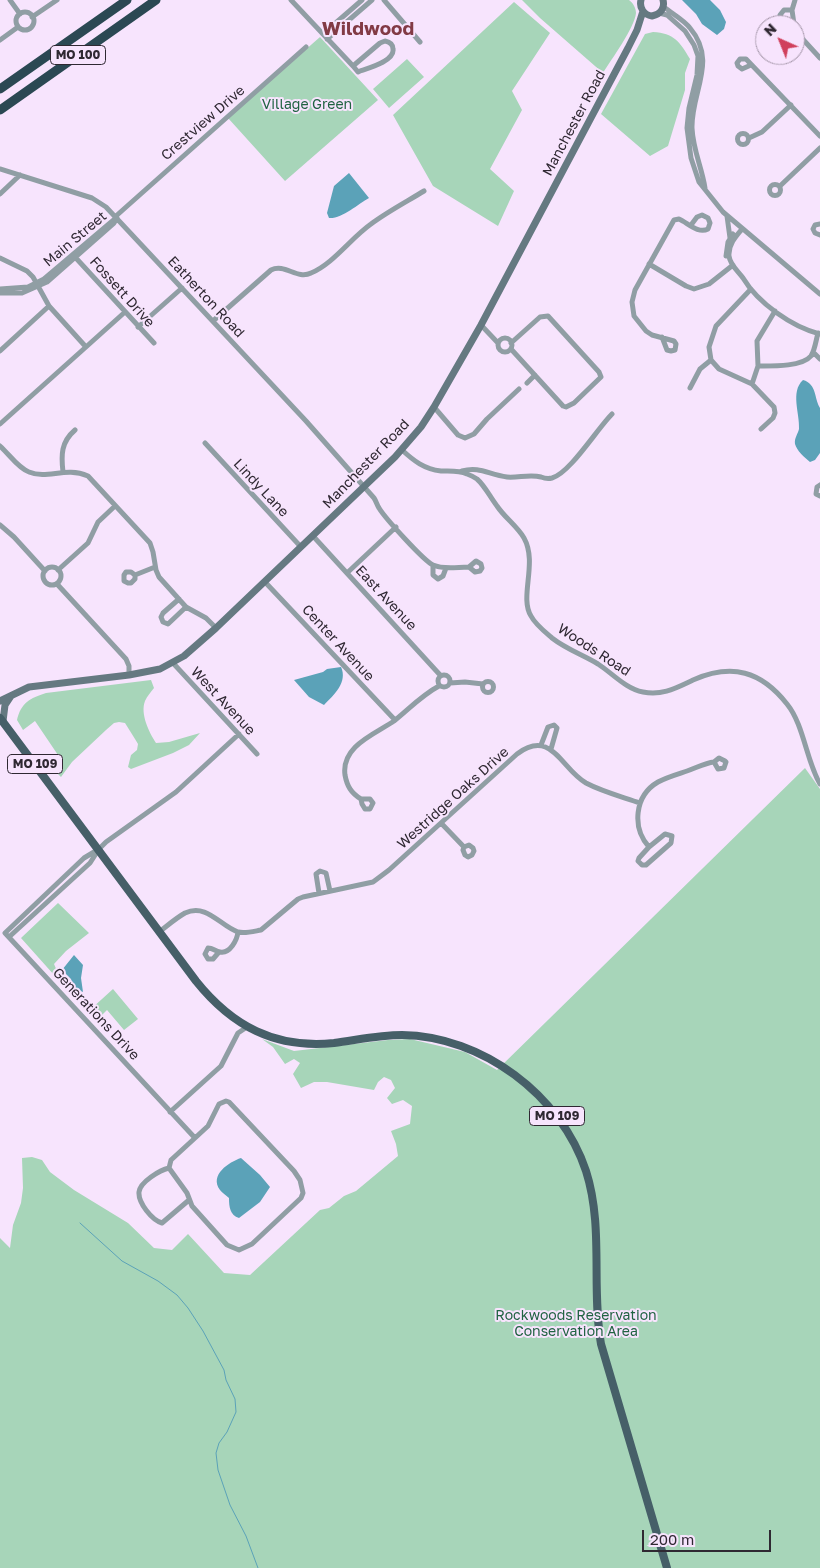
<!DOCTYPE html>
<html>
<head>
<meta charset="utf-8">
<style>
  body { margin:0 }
  #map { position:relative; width:820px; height:1568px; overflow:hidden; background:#f7e4fd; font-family:"Golos Text",sans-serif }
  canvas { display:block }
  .north { position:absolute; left:755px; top:15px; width:50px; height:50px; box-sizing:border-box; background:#f7e4fd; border:1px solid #a799ac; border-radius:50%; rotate:316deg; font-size:14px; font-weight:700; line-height:20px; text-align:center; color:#2f2832 }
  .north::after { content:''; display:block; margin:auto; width:18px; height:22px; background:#d0405d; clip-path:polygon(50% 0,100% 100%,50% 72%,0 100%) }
  .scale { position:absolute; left:642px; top:1530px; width:129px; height:22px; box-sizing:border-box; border:2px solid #2f2832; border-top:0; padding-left:6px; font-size:15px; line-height:18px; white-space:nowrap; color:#2f2832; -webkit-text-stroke:4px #f7e4fd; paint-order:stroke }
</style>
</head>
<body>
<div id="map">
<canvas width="820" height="1568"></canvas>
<div class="north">N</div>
<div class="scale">200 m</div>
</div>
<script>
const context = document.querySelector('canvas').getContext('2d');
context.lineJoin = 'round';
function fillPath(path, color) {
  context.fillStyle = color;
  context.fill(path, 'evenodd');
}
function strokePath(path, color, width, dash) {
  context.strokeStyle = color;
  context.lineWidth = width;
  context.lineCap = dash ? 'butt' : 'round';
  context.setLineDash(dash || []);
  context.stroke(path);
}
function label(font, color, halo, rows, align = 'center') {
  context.font = font + ' "Golos Text",sans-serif';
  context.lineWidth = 4;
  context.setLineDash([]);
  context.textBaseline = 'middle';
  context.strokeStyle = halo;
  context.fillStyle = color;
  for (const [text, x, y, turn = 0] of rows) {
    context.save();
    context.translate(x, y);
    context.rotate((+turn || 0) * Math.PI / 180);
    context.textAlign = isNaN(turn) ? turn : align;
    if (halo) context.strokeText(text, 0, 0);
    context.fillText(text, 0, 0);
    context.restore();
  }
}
fillPath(new Path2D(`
  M522,0H629C633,3 636,8 636,13C635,27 611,60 603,73L540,18Z
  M514,2L550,33L512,91L522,110L490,169L514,191L498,226L433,186L393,115Z
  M653,32C674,33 680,42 690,59L685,73V90L668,146L650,156L601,114L645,34Z
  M320,37L378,100L285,181L228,118Z
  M407,59L424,77L389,108L373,89Z
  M151,680L154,688C151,692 147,696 145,701C140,714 149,732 156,743L169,742L200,733L189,745L173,753L131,769L128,767L131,755L137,750L138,744L135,739L125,723L119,722L114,723L106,730L72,762L61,777L54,770L58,755L35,721L23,730L17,720C21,703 30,698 46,693Z
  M805,768L820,789V1568H0V1238L10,1248L13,1225L21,1203L23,1188L22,1158L32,1157L42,1160L50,1172L74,1190L128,1223L154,1248L172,1250L188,1234L224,1273L250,1275L320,1210L329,1208L344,1196L356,1191L398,1156L396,1144L391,1131L410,1124L412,1106L403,1100L392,1104L387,1098L395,1088L391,1080L384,1077L378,1082L374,1090L327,1082H314L301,1088L293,1074L300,1063L294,1059L285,1064L273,1047L262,1039L294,1051L388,1040L410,1039L465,1052L497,1070Z
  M58,903L89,933L66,951L54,964L63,985L21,938Z
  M113,989L138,1019L124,1030L107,1010L99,1018L91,1009Z`), '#a7d5b9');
fillPath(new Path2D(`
  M682,0H710L720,10L726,22L724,29L717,35L702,24L696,14Z
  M349,173L369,198C358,204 342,219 329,218L327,213L334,186Z
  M803,380C817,384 814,398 820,408V453L815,460L810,462C804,457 797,451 795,444C794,438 798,434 799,429C800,413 790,392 803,380Z
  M341,667C348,682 334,695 324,705L309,697L294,680L323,672L327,669Z
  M74,955L83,965L81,978L83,992L74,988L71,979L62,970Z
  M241,1158L260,1175L270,1187L260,1202L239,1218C230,1215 229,1207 229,1198C226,1195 222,1193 220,1190C209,1175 229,1162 241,1158Z`), '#5ba2b8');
strokePath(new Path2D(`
  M80,1223L122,1261L158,1281L177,1295L188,1308L203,1331L224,1370L226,1380L235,1399L236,1412L227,1432L219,1443L216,1453L218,1470L230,1505L246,1536L258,1568`), '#5ba2b8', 1);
strokePath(new Path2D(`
  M10,0L20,14
  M291,0L353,66
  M384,0L420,42
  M663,6C672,14 683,19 690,28C718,61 691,92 692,128C693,150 702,168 705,188
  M792,10H784L780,15L782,20L793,22
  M16 21a9 9 0 1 1 18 0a9 9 0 1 1-18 0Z
  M659,13L667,15L685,31L694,45L698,56L697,75L689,108L687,128L691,158L699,182L723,212L820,294
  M32,17L57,0
  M794,24L792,10L795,0
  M795,29L798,34L820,58
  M323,34L362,0
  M327,39L372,0
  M0,40L18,27
  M385,41C390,42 393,44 393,49C395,61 369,68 360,71L358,72L353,66L380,43Z
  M751,65L742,69L738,66L737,63L740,59H746L820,136
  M737.5 139a5.5 5.5 0 1 1 11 0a5.5 5.5 0 1 1-11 0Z
  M749,138L762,132L791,105
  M0,169L92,198L106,207L306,421L374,498C376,501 377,505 379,508C385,518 424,561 433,565C444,570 457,567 469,567L475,572L480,571L482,568L481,564L476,561L469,567
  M769.5 190a5.5 5.5 0 1 1 11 0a5.5 5.5 0 1 1-11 0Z
  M780,186L820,148
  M0,194L20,175
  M116,216L306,47
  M727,216L730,238
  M820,224L815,225L813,229L815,233L820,235
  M742,229C736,236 728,245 729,256C730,265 738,271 743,278C758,303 792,327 820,334
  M726,256L728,242L733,234
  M75,257L154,343
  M0,258L27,271L33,277L49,306L86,347
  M649,264L686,286L694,289L709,284L733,265
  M0,289L28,287L44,279L116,218
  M751,289L716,326L709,347L711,360L719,369L752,384L774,407L775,413L773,418L761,429
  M0,293H22L47,282L114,223L117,218
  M213,321L271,270C285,263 297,280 311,273C333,264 351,238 371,224C387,212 406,202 424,191
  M481,325L498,343
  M138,327L182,288
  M662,337L667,350L671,351L675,350L676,344L674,341L652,335L646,331L634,316L632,302L635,290L674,220L679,219C688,223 698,234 708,229L710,223L708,218L702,215L697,217L691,225
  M498 345a7 7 0 1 1 14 0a7 7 0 1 1-14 0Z
  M511,349L563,406L566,407L574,403L601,377L599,372L548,316L540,317L511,343
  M0,351L49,306
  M813,352L820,359
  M758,366C771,366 802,367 811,356C815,350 816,340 818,333
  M527,383L535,375
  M752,384L758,366L757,341L775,311
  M690,388L700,369L711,360
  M434,407L458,435L465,438L474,434L487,419L519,389
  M0,424L125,312
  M205,443L301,547
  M0,446C9,454 18,468 29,472C48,480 65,466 88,476L150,543L153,552L156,570L159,577L186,607L206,618L216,628
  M402,450C414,461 424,469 441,471C449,471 459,470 467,474C470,475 474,477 477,479C485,486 490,497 497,506C505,518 517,526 524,538C538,563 519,597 531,616C535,624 545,632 552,638C566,649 583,655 598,664C612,673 626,689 643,692C662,696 676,688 693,680C732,663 761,671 787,704C804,725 806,760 820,784
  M462,471C480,466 489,475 507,477C518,478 530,474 541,477C546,479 548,479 552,478C570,473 597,429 612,414
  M63,472C61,455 61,442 75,430
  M820,485L817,487L816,494L820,496
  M0,525L14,537L45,571
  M313,536L441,676
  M433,565V575L438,579L443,576L446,568
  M43 576a9 9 0 1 1 18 0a9 9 0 1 1-18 0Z
  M58,570L88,543L98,522L115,506
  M347,573L396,527
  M135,575L131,572H126L124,575V581L128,583H131L135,579V575L155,567
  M265,582L395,720
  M57,584L126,659L129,666V675
  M179,599L163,613L161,617L163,622L168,624L186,607
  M173,663L257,754
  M438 681a6 6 0 1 1 12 0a6 6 0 1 1-12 0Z
  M482.5 687a5.5 5.5 0 1 1 11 0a5.5 5.5 0 1 1-11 0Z
  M450,683L465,682L483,684
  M541,745L548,727L554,725L557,728L551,749
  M361,799H370L373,803L370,809H365L362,804L361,799C351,793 347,786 345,775C341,746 375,734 394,721C409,709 422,695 439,686
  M441,823L464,847L463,850L465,855L468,857L472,855L474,851L473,848L469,845L464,847
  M649,847L639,858L638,861L642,865H646L671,843L672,836L665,834L649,847C632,828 634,796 658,782C667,777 678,774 687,771C696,768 705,763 714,762L719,758L725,761L726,762L724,768L718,769L714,762
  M319,893L316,874L320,871L326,873L330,891
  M159,932C167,926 176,918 185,913C207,903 220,926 238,932C245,934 255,931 261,930L298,899L303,897L373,882L389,870L517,754C552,728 561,769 586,783C603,792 623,797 640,803
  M9,937L90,863L97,852
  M219,952L213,959H208L205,954L208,948C213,948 215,951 220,952C230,954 237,940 238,932
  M170,1112L221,1066L238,1033L247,1027
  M195,1138L208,1126L219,1104L226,1101L229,1102L294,1171L300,1180L303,1193L301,1198L252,1244L239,1250L227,1245L192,1206L187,1193L169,1168L171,1160L195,1138L5,933L84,858L99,849L106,842L176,792L239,734
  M169,1168C160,1170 140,1182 139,1192C138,1203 152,1220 162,1223L189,1200`), '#909ea4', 5);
strokePath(new Path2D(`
  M641,0C639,8 644,15 652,16C661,14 665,8 663,0
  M0,701L29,687L129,675L160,669L184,656L216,628L395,457L421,427L434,407L481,325L628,48L637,30L643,11
  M0,720L3,721L5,705L11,696`), '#657981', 7);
strokePath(new Path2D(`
  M0,718L196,981C232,1026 275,1049 334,1043C357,1040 379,1035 402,1035C482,1036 561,1095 586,1171C604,1227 591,1287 601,1344L667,1568`), '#465f68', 8);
strokePath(new Path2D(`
  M0,89L127,0
  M0,110L156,0`), '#2b4853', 9);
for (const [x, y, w] of [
  [78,55,55],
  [35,764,55],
  [557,1116,55]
]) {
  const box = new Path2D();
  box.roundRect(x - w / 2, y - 9.5, w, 19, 4);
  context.fillStyle = '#f7e4fd';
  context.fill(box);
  strokePath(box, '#2f2832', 1);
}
label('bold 12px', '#2f2832', null, [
  ["MO 100",78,55],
  ["MO 109",35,764],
  ["MO 109",557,1116]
]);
label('14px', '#206342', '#f7e4fd', [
  ["Village Green",307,105],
  ["Rockwoods Reservation",576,1316],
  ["Conservation Area",576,1332]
]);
label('14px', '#2f2832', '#f7e4fd', [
  ["Crestview Drive",203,123,-41],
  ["Manchester Road",574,123,-62],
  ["Main Street",75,239,-40],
  ["Fossett Drive",122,292,48],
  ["Eatherton Road",206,297,47],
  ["Manchester Road",366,464,-46],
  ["Lindy Lane",261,488,47],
  ["East Avenue",386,598,47],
  ["Center Avenue",338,643,47],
  ["Woods Road",594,650,33],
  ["West Avenue",223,701,47],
  ["Westridge Oaks Drive",453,798,-42],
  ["Generations Drive",96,1014,47]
]);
label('bold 19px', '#823a45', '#f7e4fd', [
  ["Wildwood",368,29]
]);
</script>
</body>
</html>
